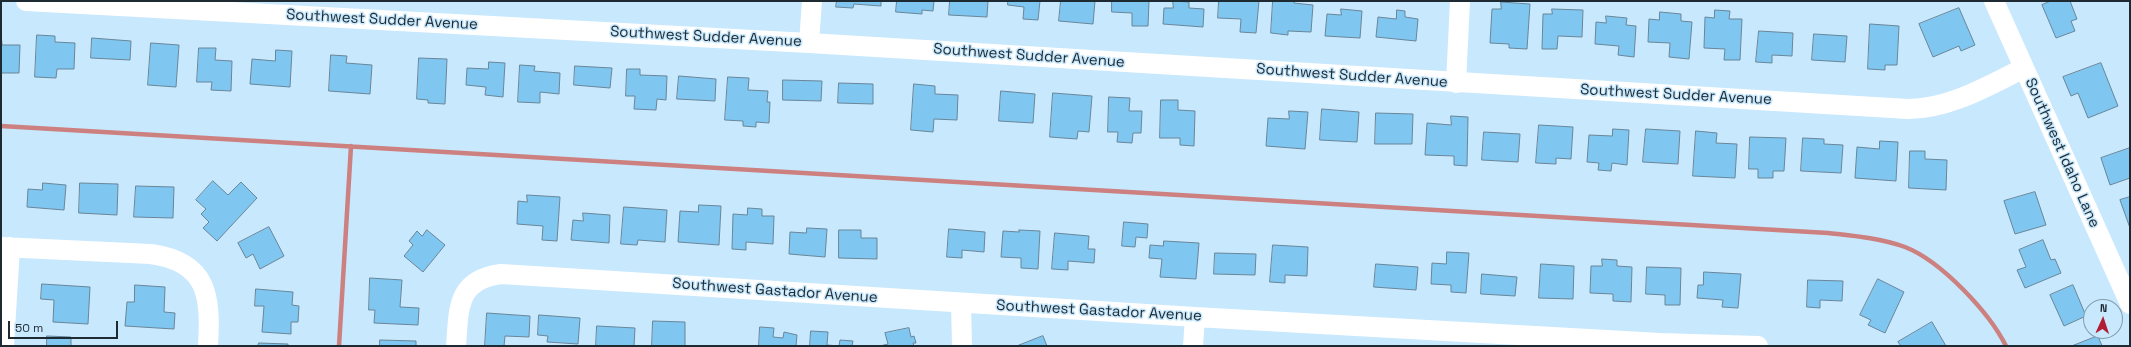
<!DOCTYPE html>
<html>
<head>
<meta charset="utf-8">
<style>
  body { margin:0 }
  #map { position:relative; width:2131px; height:347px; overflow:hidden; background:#c8e8fd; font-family:"Space Grotesk",sans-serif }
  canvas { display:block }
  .frame { position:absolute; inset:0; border:2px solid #1e2a32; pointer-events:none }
  .north { position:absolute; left:2083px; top:299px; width:40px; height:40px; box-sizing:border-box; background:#c8e8fd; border:1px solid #849cac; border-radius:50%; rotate:3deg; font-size:11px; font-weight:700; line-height:16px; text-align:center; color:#1e2a32 }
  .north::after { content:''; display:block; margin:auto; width:14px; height:18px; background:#b01d34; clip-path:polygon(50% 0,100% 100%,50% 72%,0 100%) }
  .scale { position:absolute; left:8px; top:321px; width:110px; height:18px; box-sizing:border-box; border:2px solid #1e2a32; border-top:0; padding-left:5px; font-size:12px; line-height:14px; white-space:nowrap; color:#1e2a32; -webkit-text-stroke:3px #c8e8fd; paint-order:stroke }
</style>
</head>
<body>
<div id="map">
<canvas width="2131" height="347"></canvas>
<div class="frame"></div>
<div class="north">N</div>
<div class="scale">50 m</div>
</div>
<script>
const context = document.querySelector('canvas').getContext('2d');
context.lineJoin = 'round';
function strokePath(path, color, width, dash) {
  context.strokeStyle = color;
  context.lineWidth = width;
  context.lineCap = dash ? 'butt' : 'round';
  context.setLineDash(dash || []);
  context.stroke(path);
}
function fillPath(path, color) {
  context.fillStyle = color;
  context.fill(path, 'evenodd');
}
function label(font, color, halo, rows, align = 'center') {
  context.font = font + ' "Space Grotesk",sans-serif';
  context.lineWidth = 3;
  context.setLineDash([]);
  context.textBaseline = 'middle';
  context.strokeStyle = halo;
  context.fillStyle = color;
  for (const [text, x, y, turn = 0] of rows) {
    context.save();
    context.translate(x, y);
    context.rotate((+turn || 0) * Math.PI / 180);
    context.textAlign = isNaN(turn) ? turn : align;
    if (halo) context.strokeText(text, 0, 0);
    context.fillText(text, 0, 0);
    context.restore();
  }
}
strokePath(new Path2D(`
  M1,126L1828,233C1854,236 1880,238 1905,247C1941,261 1989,312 2006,346
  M339,346L351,146`), '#cc8080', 4.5);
const building = new Path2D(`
  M837,1H881V6L854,4L853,8L836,7Z
  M897,1H934L933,11L922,10V14L896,12Z
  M950,1H988L987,17L949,15Z
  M1008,1H1040L1038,20L1023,19L1024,7L1008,5Z
  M1061,1H1095L1093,24L1059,21Z
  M1112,1H1149L1148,26H1132V13L1112,12Z
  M1173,1L1189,2V8L1204,9L1203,27L1163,24L1164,8H1173Z
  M1219,1H1259L1256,33L1240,32L1241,19L1218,18Z
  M1273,1H1294V3L1313,5L1311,32L1288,31V35L1271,33Z
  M2051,1H2070L2077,19L2071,21L2075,31L2056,38L2042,5Z
  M1501,2L1530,4L1527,49L1509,48V44L1490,43L1492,9H1501Z
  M1959,8L1975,45L1961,51L1959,46L1933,57L1919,24Z
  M1341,9L1362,11L1360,38L1325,36L1327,14L1341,15Z
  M1552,9L1583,10L1582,37L1558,36L1557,49H1542L1543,14H1552Z
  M1397,10L1405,11V17L1418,19L1416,41L1376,37L1378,17L1396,19Z
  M1715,10L1730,11L1729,19H1742L1740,60H1724L1725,49L1704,48L1705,17L1714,18Z
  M1660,12L1681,14V21L1692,22L1689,59L1669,57L1670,43L1648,42L1649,19L1659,20Z
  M1606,16L1627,18L1626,25L1636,26L1634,57L1618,55L1619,46L1595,44L1596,22L1606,23Z
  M1870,24L1899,26L1897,65H1885V70L1868,69Z
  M1759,31L1793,33L1792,56L1772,55V63L1756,62Z
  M1,33L2,45H20L19,73H2Z
  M1814,34L1847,36L1845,62L1812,60Z
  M37,35L55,36V42L75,43L74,69H57L56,78L35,77Z
  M92,38L131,41L130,60L91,58Z
  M151,43L179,45L176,87L148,85Z
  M199,48H216L215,60L232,61L231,91L211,90L212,82H197Z
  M276,50L292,51L290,87L250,84L252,59L275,61Z
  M331,55L347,56L346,63L372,65L370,94L329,91Z
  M419,58L447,59L445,104L428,103V100L417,99Z
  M489,62L505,63L503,97L485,95L486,87L466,85L467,68L488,69Z
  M2101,63L2118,106L2088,118L2078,93L2071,96L2063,77Z
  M520,65L535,66L534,71L560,73L559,94L540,92V103L518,102Z
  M575,66L612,68L610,88L574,85Z
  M627,69H640V75L667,76L666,100L657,99L656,110L634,109L635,96H626Z
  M679,76L716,79L715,101L677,99Z
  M728,77L749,78L748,90L768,91L767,102H770L769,123L756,122V127L743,126V121L725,120Z
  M783,80L822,81L821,101L783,100Z
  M839,83L873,84V104L838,103Z
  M914,84L935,86V94L958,95L957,120L934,119L933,132L911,130Z
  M1001,91L1035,94L1033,123L999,121Z
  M1053,93L1092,96L1089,132L1078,131L1077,139L1050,137Z
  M1109,97L1130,98L1129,111H1142L1141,133H1133L1132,143L1117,142L1118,132H1108Z
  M1161,100H1178V110L1195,111L1194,146L1180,145V138H1160Z
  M1322,109L1359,112L1357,142L1320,140Z
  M1289,111L1308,112L1305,149L1266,146L1268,118L1289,119Z
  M1376,113L1413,114L1412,144H1375Z
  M1451,116L1468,117L1467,166L1454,165V156L1425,155L1427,123L1451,125Z
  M1539,125L1573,127L1571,159L1556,158V164L1536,163Z
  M1613,129L1629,130L1627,165L1612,163L1611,171L1598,170L1599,163L1587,162L1589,135L1612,136Z
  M1646,129L1680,131L1678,164L1643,162Z
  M1696,131L1717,133L1716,143L1737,144L1735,178L1693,176Z
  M1484,132L1520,134L1518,162L1482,160Z
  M1750,137L1786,138L1784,171H1773V178H1758V169H1749Z
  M1803,138L1824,139V144L1843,145L1841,173L1801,171Z
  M1880,141L1898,142L1896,181L1855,178L1857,147L1879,149Z
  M2130,148V178L2110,185L2101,158Z
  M1910,151H1925V159L1947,160L1946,190L1909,188Z
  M213,181L228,195L241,182L257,198L217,241L203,228L209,222L201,214L206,209L196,200Z
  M43,183L66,185L64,210L27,207L28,189L42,190Z
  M80,183L118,184L117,215L79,213Z
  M136,186L174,187L173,218L134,217Z
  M2035,192L2046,225L2015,234L2004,201Z
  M527,195L560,197L557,241L542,240L543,226L517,224L518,201L527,202Z
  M2130,197V228L2120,200Z
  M699,205L721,206L719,245L678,242L680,211L698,212Z
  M624,207L667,210L665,242L638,240L637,245L621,244Z
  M748,208L762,209V216H774L773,244L746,242V250L732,249L733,214L747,215Z
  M583,213L610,215L609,243L571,240L573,220L583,221Z
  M1124,222L1148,224L1147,238L1136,237L1135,247L1122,246Z
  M269,227L284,256L260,269L253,254L246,258L238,243Z
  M807,228L827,229L825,257L789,254L790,232L806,233Z
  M949,229L985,232L984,252L962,250V258L947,257Z
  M427,230L445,245L423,272L404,256L413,245L409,241L417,231L422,236Z
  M839,230H861V238H877V259L839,258Z
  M1019,230L1040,231L1038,269L1021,268V258L1001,257L1003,231L1019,232Z
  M1055,233L1089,236L1088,249H1095L1094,263L1068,261V270L1052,269Z
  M2043,240L2051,260L2055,259L2061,273L2025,288L2017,270L2026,267L2019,250Z
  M1164,241L1199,243L1196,279L1160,277L1162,259L1149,258L1150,245L1163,246Z
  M1273,245L1308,247L1307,276L1285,275V283L1270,282Z
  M1447,252L1469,253L1466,293L1451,292V285L1431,284L1432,263L1446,264Z
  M1215,253L1256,254L1255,275L1214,274Z
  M1602,259L1617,260V266L1632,267L1631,302L1613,301V294L1590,293L1591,266H1602Z
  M1376,264L1418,267L1416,290L1374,287Z
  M1541,264L1574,266L1573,299L1539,298Z
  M1647,267L1681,268L1680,305H1665V295L1646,294Z
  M1704,272L1741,274L1738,308L1722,307L1723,300L1697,298L1698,285H1703Z
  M1482,274L1517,277L1515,296L1481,294Z
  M370,278L402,280L400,307L419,308L418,325L374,323L375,310H369Z
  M1878,279L1904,292L1885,333L1868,325L1871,320L1860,315Z
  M1808,280L1843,281L1842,301L1820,300V308L1807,307Z
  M42,284L90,287L88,324L53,322L54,300L41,299Z
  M135,285L165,287L164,312L175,313L174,329L125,326L127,302H134Z
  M2073,285L2086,316L2064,326L2050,295Z
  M256,289L293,292L292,305L299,306L298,322H291V334L262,332L264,306H255Z
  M487,313L530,316L529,337L505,336L504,346H485Z
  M539,315L580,318L578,344L547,342L548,336L538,335Z
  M653,321L685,322V346H652Z
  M1932,322L1946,346H1901L1898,342Z
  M597,326L635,328L634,346H596Z
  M760,327L774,328L773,337L783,338L784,332L797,335L796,346H759Z
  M909,328L911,337L914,336L916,343H913L914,346H880L888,344L885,333Z
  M811,331L828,332L827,345L839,346L840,340L853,341L852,346H810Z
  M47,336L71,337V346H78H47Z
  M1043,336L1047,346H1017Z
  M2098,336L2102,346H2072Z
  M380,340L416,341V346H380Z
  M259,343L288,344V346H258Z`);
fillPath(building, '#7fc6f1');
strokePath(building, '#698699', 1);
strokePath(new Path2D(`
  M26,1L809,43L1908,109C1949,109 1988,86 2024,68
  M1994,1L2130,304
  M809,43L812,1
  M1456,83L1460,1
  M1,247L151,254C208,262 211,296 208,346
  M961,303L962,346
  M4,346L10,247
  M456,346C459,309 456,280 501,274L1195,317L1660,343L1758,346
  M1193,346L1195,317`), '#fff', 20);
label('15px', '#1e2a32', '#c8e8fd', [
  ["Southwest Sudder Avenue",382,20,3],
  ["Southwest Sudder Avenue",706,37,3],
  ["Southwest Sudder Avenue",1029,56,4],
  ["Southwest Sudder Avenue",1352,76,4],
  ["Southwest Sudder Avenue",1676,95,3],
  ["Southwest Idaho Lane",2062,153,66],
  ["Southwest Gastador Avenue",775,291,4],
  ["Southwest Gastador Avenue",1099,311,3]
]);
</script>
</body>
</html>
